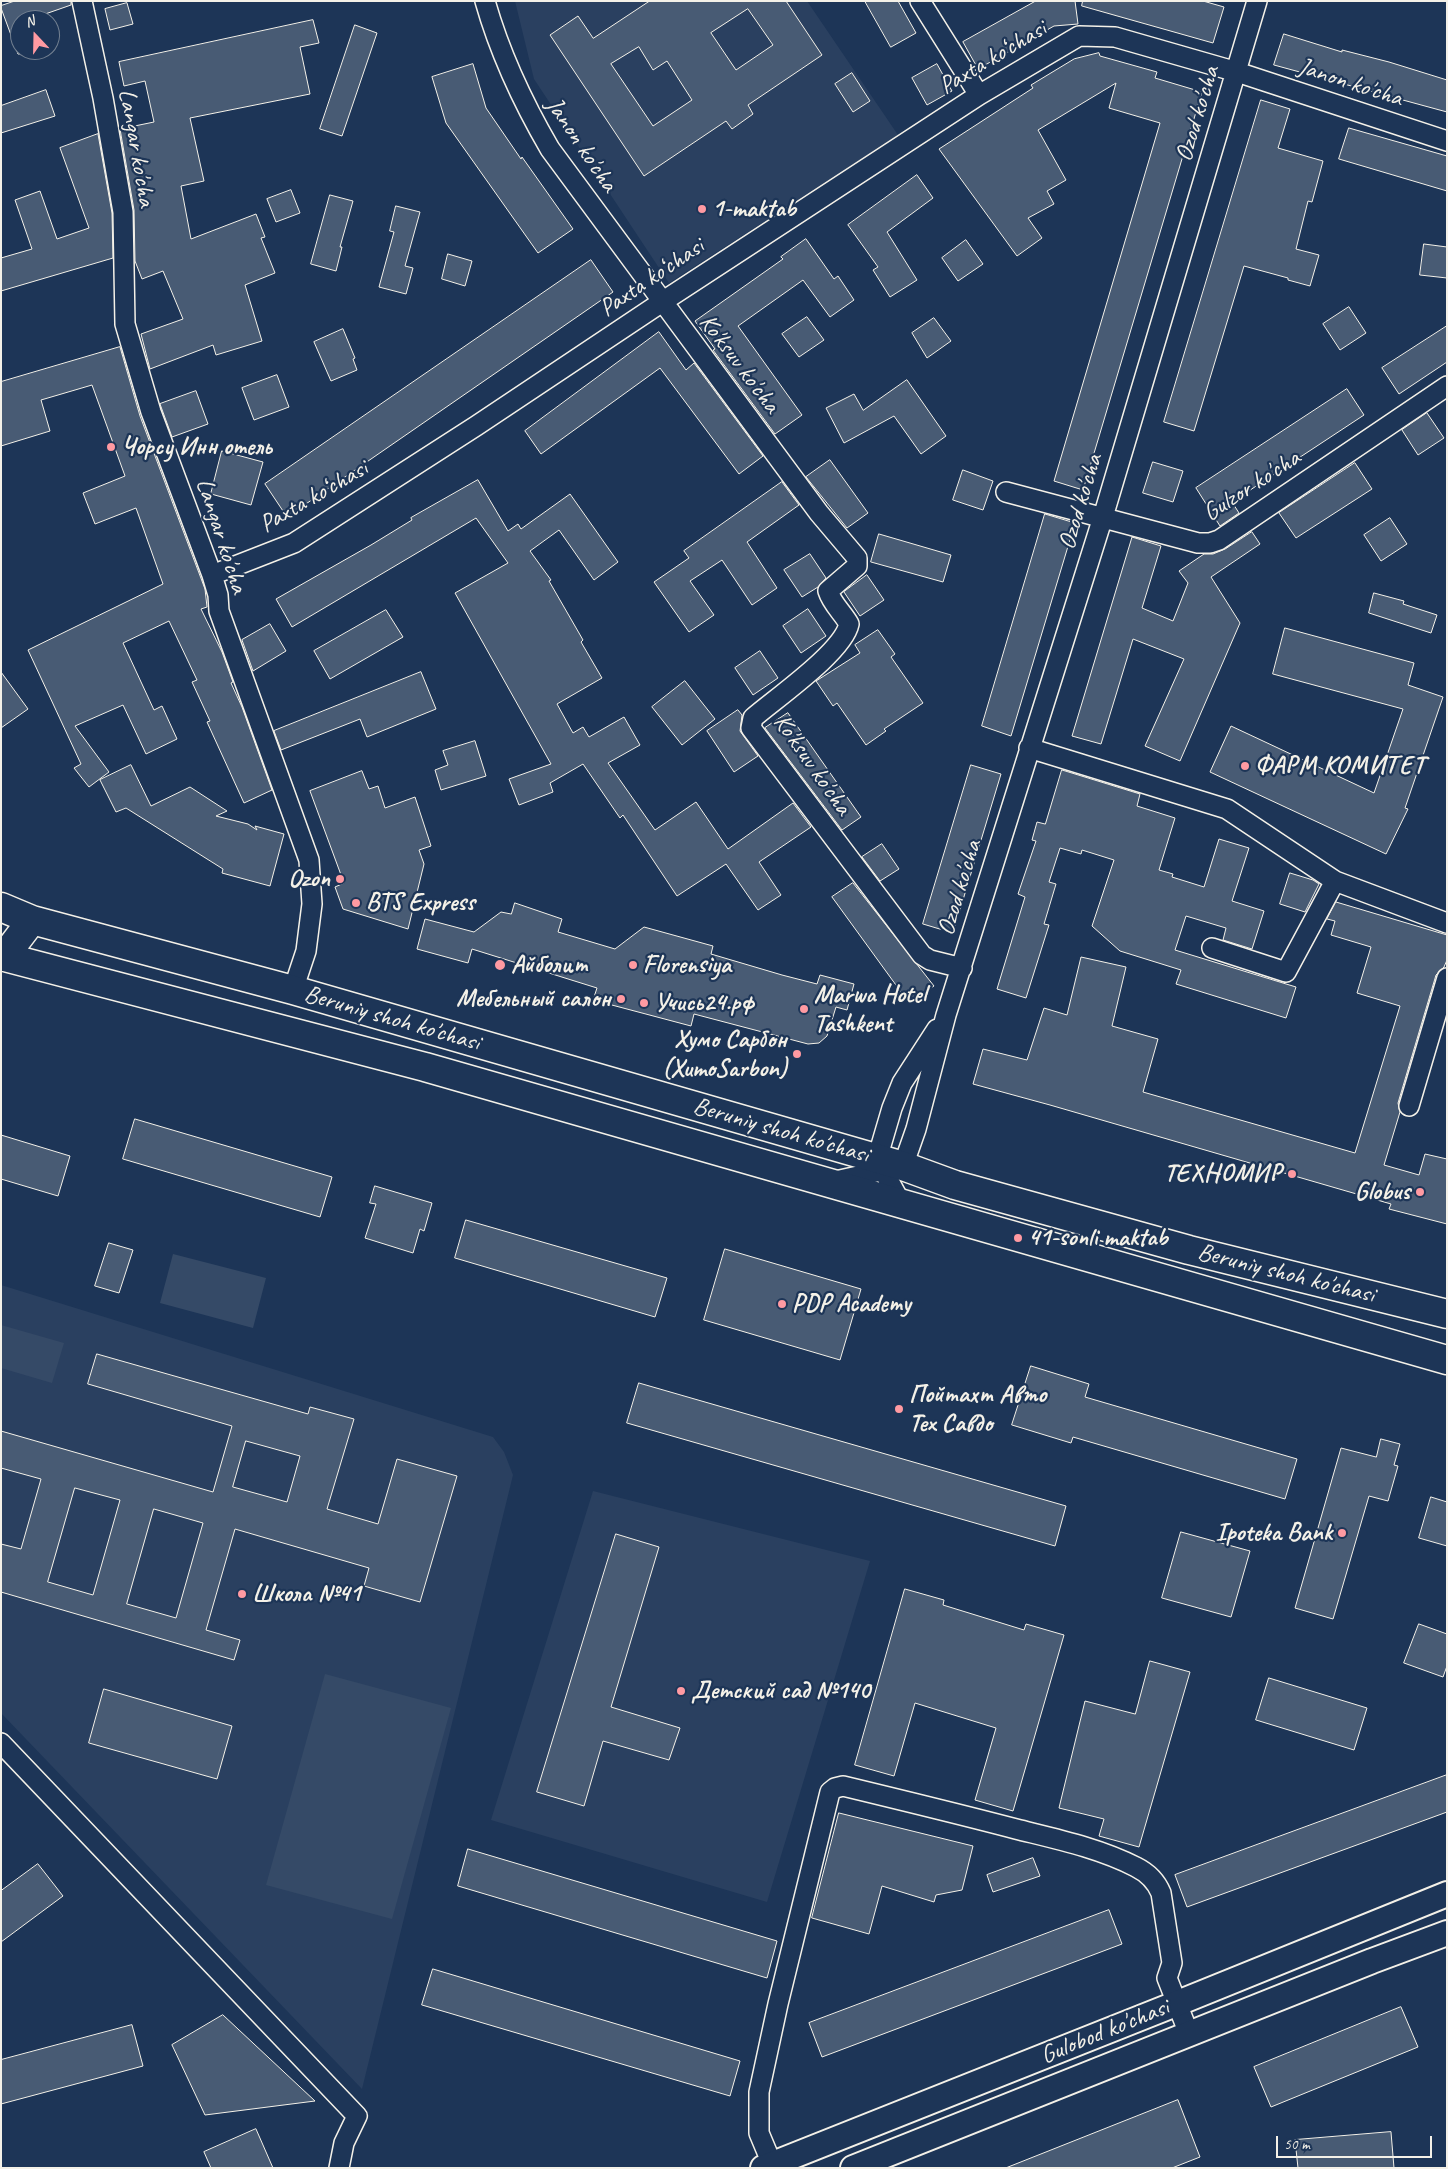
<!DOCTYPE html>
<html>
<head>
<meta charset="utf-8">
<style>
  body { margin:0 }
  #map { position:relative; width:1448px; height:2169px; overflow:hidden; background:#1d3557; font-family:Caveat,sans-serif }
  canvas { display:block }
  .frame { position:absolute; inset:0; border:2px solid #f4f1e8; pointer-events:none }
  .north { position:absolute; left:10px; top:10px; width:50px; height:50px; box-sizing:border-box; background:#1d3557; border:1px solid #738091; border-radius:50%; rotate:339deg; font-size:14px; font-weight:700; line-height:20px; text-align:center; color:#f4f1e8 }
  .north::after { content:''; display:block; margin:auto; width:18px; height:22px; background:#ff9aa2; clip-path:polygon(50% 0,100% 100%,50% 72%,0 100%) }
  .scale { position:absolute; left:1276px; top:2136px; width:156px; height:22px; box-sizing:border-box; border:2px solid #f4f1e8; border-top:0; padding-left:6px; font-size:15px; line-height:18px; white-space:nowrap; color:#f4f1e8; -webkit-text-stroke:4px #1d3557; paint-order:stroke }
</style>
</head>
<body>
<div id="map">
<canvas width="1448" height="2169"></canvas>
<div class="frame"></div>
<div class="north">N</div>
<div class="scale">50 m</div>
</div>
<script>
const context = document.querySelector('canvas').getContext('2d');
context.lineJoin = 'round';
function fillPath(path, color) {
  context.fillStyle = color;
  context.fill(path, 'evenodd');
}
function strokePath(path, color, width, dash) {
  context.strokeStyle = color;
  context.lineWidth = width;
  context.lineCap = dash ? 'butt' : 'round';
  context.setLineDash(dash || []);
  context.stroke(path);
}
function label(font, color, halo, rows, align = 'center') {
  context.font = font + ' Caveat,sans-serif';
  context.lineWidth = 4.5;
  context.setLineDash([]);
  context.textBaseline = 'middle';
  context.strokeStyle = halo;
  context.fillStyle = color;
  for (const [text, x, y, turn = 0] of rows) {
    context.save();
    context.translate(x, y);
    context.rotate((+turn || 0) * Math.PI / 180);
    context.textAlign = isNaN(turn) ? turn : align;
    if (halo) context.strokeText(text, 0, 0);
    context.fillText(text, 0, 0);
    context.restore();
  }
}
fillPath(new Path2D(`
  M515,1H807L898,135L669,283L534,79Z
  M1,1285L493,1437L504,1452L513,1475L362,2089L1,1713Z
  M593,1491L870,1561L767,1902L491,1820Z`), '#2a4060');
fillPath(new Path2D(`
  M173,1254L266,1278L253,1328L160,1303Z
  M1,1325L64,1343L52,1383L1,1368Z
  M325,1674L451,1708L392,1919L266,1885Z`), '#354a67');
const building = new Path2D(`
  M15,1H71V5L28,20H20V54H18L1,8V6Z
  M650,1H786L822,55L748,105L753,114L732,129L726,121L644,176L550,35L578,16L593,38ZM748,9L773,45L736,70L711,33ZM639,47L653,70L667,61L692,100L653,126L611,64Z
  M865,1H898L916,33L891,47Z
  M1036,1H1075L1078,24L1054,26L978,69L963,42Z
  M1083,1H1203L1224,7L1213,43L1082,6Z
  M127,3L133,24L110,30L105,9Z
  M313,20L319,43L300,47L310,94L190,118L204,181L181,186L191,239L256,214L265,237L261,238L275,273L245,285L262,341L216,355L213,345L150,369L141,334L183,319L163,271L142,279L135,261L134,210L120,129L154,122L145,81L124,86L119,62Z
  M355,25L377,33L342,136L320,129Z
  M1284,34L1342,52V50L1389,62L1447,80V112L1274,65Z
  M1099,53L1100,56L1157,72L1155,78L1202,92L1083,490L1054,481L1160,123L1109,108L1116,83L1038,130L1066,180L1047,191L1054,204L1028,218L1042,238L1017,256L939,149L1033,88L1031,85L1074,59Z
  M473,64L486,108L521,159L522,157L573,229L538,253L446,123L432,77Z
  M937,64L952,91L927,105L912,78Z
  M852,73L870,101L853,112L835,84Z
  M46,90L55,116L1,133V106Z
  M1261,100L1290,109L1278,148L1323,161L1312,202L1308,201L1296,249L1319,255L1310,286L1288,280V278L1244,266L1194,431L1164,422Z
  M1349,128L1447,156V191L1339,159Z
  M98,134L112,213L113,258L1,291V258L32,249L15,200L40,191L57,239L89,228L60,148Z
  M917,175L933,198L887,232L917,280L890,297L873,270L878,267L848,225Z
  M291,190L300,213L276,222L267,199Z
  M330,195L353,201L340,247H342L336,271L311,264Z
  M396,206L420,212L405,266L413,268L406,294L379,287L394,232L390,231Z
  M806,239L834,279L838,276L854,300L830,317L803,280L738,326L802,415L775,434L713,350L715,349L695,321L783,259L781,257Z
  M966,240L983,264L958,281L942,258Z
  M1424,244L1447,247V278L1420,275Z
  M448,254L472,261L465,286L442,279Z
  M591,260L613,292L287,517L265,484Z
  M1349,307L1366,333L1340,350L1323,324Z
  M807,317L824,340L799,357L782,334Z
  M934,318L951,341L927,358L912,333Z
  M1447,326V362L1399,394L1382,368Z
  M343,329L355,358L353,359L357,370L331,381L314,342Z
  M659,332L686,370L694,363L763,456L739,474L660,368L541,454L525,431Z
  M120,347L140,416L205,589L207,607L201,609L222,652L233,682L231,683L242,707L272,790L244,803L207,722L210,721L192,682L197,680L169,621L123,643L154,710L162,706L177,739L146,754L123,705L75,726L109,772L89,787L74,768L81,764L28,650L163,584L136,508L95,524L83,493L125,476L92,385L41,400L50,431L1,446V382Z
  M277,375L289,407L254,420L242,388Z
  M907,380L946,436L921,454L894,416L844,443L826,408L854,394L863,410Z
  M1347,389L1364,415L1232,502L1239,513L1220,526L1196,488Z
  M196,391L208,424L172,437L160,404Z
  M1427,413L1444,438L1418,455L1402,430Z
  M222,451L263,462L251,505L211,494Z
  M830,460L868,513L847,528L806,477Z
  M1153,462L1183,471L1173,502L1143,493Z
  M1355,463L1372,489L1296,538L1279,513Z
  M963,470L993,481L983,510L953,500Z
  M478,480L508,531L518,524L521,529L570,494L618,562L594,580L559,530L530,551L551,580L549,581L579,633L583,640L581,642L602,678L557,704L573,733L583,727L589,737L624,717L640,745L608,763L655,830L696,802L728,849L793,803L811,827L759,862L781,895L758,910L726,864L677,896L623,815L620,818L583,764L550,783L553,792L519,805L509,779L551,764L455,593L508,563L476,518L292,627L276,599L371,545L412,520L411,518Z
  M782,482L799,505L747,542L777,588L752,605L722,560L690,581L714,615L689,632L654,582L689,558L684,551Z
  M1045,514L1075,523L1011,736L982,726Z
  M1390,518L1407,544L1381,561L1364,535Z
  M1252,532L1260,544L1211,577L1240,623L1180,761L1145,746L1184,659L1133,639L1101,744L1072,736L1132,537L1161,546L1142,608L1173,621L1188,583L1179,571L1204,554H1213L1225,549Z
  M879,534L951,555L943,582L871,562Z
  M810,554L826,578L818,587L802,597L784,570Z
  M867,575L884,600L860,616L844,592Z
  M1374,593L1404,601L1403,604L1437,615L1431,633L1369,613Z
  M808,609L826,636L801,653L783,626Z
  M386,610L403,637L330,679L314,651Z
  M270,624L286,651L253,671L242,640Z
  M1285,628L1414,663L1408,685L1443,697L1405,808L1408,809L1386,854L1210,772L1231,726L1374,793L1403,709L1273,674Z
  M878,630L895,654L891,657L923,703L884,729L886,731L866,745L837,703L833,706L816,681L860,653L855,645Z
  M760,651L778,678L753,695L735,668Z
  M1,672L28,709L1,728Z
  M421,672L436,709L367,737L360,719L281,750L274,731Z
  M685,681L715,719L682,745L652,707Z
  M738,710L742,715L740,731L758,756L734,772L707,731Z
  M788,713L861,817L842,830L765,728Z
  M475,741L486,776L441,790L435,770L448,765L443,751Z
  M131,765L151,806L190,787L227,811L216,816L248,824L257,830L255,826L284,834L270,886L222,873L223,869L126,808L116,812L100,780Z
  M971,765L1001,774L953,933L923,924Z
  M1062,770L1140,794L1137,806L1175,818L1159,870L1173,874L1172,877L1204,887L1219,839L1249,848L1232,901L1264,911L1252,949L1223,940L1226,928L1186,916L1175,950L1296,987L1286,1018L1176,984L1181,970L1120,951L1092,926L1114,860L1082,850L1081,854L1060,848L1049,882L1056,884L1044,924L1049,925L1026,998L997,989L1025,897L1018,894L1036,841L1032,840L1037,822L1045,824Z
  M362,771L369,789L378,786L385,808L415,797L431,846L419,850L424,864L408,929L343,909L335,887L344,883L310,791Z
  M882,844L899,869L880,881L862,857Z
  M1290,873L1313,880L1319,884L1305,912L1280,904Z
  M853,883L934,986L909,1003L832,897Z
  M1336,902L1447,935V960L1444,967L1436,975L1398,1103L1400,1112L1384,1165L1419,1175L1425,1154L1447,1159V1224L1389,1209L1391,1204L1050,1105L973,1084L983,1049L1027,1060L1044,1008L1067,1015L1081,957L1126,967L1112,1026L1158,1039L1143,1092L1355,1153L1400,1006L1357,993L1371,947L1331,935L1335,921L1327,919Z
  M515,903L562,919L558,932L615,949L644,927L713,946L711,954L782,975L817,984L820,975L854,984L847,1010L836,1007L827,1036L819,1043L808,1044L694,1014L691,1026L593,1000L597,988L472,949L468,963L417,949L425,919L474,932L501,912L511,914Z
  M135,1119L332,1177L320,1217L123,1159Z
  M1,1135L70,1156L58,1196L1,1179Z
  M375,1186L432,1203L424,1231L420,1229L413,1253L365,1238L376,1204L370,1203Z
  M466,1220L667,1278L655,1317L455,1258Z
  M109,1243L133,1250L119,1293L95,1286Z
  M725,1249L861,1289L840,1360L704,1320Z
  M97,1354L308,1414L310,1407L354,1419L327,1509L378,1524L397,1459L457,1476L420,1602L364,1586L369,1568L235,1529L206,1630L240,1640L234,1660L1,1592V1544L21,1549L41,1479L1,1468V1431L213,1492L232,1426L88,1384ZM246,1441L300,1456L287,1502L233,1487ZM75,1488L120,1500L93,1595L48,1582ZM154,1509L203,1523L176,1618L127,1604Z
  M1031,1366L1089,1384L1085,1397L1297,1459L1285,1499L1073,1437L1071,1443L1012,1425Z
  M639,1383L1066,1506L1055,1546L627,1423Z
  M1381,1439L1400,1444L1394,1465L1398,1466L1388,1501L1369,1496L1333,1619L1295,1608L1341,1448L1376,1457Z
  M1431,1497L1447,1502V1546L1419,1538Z
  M1181,1532L1250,1551L1231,1617L1162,1598Z
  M616,1534L659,1547L611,1707L680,1728L669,1760L603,1741L584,1806L537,1792Z
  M905,1589L944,1600L943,1605L1024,1630L1026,1624L1064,1635L1013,1811L975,1800L996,1728L915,1703L894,1776L855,1765Z
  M1419,1624L1447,1634V1666L1443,1677L1404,1663Z
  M1150,1661L1190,1672L1139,1847L1099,1836L1104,1819L1059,1808L1085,1701L1135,1714Z
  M1269,1678L1367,1708L1354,1750L1256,1720Z
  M104,1689L232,1726L217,1779L89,1743Z
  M1447,1775V1812L1187,1907L1175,1875Z
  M839,1813L973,1846L962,1890L936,1895L934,1902L882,1886L869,1934L812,1918Z
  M468,1849L777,1941L767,1978L458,1886Z
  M1033,1858L1040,1876L993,1892L987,1875Z
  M38,1864L63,1896L1,1942V1891Z
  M1109,1910L1122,1944L822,2057L809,2023Z
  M433,1969L740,2061L730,2096L422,2005Z
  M1401,2007L1418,2047L1271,2107L1254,2067Z
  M223,2015L315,2101L205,2115L172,2045Z
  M132,2025L143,2066L1,2104V2060Z
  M1178,2100L1200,2157L1172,2168H1006Z
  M256,2129L273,2168H211L204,2152Z
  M1391,2132L1394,2168H1298L1295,2140Z`);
fillPath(building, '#485b74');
strokePath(building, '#f4f1e8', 1);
const minor = new Path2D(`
  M82,1L103,98L123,212L125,324L151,412L212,575L218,595L219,611L309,860L312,904L306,951L293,990
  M485,1C500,54 522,101 550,149L819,513L857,558V566L828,591C832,604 843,613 849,624C843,652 776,698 753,718L751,728L922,955L930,960L962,968
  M920,1L979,95
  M1006,492L1198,543H1210L1219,540L1447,386
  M212,575L294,543L476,426L662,302L979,95L1079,36L1115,37L1237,72L1447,141
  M1029,748L1227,809L1335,881
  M1212,948L1286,972L1335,881L1447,923
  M1409,1106L1447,978
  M831,1182L903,1166L916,1129L946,1015L1103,517L1257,1
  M902,1205L877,1159L892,1108L902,1083L937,1029
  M1,1743L357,2116L344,2143L339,2168
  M772,2164L759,2133V2092L778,2004L830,1792L835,1788L843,1786C901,1800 959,1814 1016,1829C1056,1839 1099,1848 1136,1867C1148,1873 1156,1881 1161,1893L1172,1963L1167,1978L1189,2034`);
const tertiary = new Path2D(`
  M763,2168L1178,2003L1447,1894
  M853,2168L1372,1961L1447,1933`);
const primary = new Path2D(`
  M1,907L32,920L293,990L903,1166L955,1185L1189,1250L1447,1314
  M1,956L425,1067L1447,1360
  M4,957L32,920`);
strokePath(minor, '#f4f1e8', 22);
strokePath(tertiary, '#f4f1e8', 28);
strokePath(primary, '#f4f1e8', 31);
strokePath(minor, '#1d3557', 19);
strokePath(tertiary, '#1d3557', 24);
strokePath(primary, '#1d3557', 28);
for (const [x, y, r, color] of [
  [702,209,5,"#ff9aa2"],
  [111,447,5,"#ff9aa2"],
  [1245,766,5,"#ff9aa2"],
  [340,879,5,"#ff9aa2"],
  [356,903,5,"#ff9aa2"],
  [500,965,6,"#ff9aa2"],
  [633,965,5,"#ff9aa2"],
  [621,999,5,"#ff9aa2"],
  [644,1003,5,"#ff9aa2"],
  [804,1009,5,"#ff9aa2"],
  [797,1054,5,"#ff9aa2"],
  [1292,1174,5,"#ff9aa2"],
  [1420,1192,5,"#ff9aa2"],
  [1018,1238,5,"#ff9aa2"],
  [782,1304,5,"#ff9aa2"],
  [899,1409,5,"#ff9aa2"],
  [1342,1533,5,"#ff9aa2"],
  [242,1594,5,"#ff9aa2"],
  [681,1691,5,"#ff9aa2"]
]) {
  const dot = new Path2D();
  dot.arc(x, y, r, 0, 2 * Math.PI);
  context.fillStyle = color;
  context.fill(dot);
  strokePath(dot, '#1d3557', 2);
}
label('25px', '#f4f1e8', '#1d3557', [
  ["Paxta ko‘chasi",993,58,-31],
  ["Janon ko'cha",1350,83,18],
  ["Ozod ko'cha",1198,114,-73],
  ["Janon ko'cha",581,145,56],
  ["Langar ko'cha",136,148,80],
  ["Paxta ko‘chasi",652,278,-34],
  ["Ko'ksuv ko'cha",739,364,53],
  ["Gulzor ko'cha",1252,486,-33],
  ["Paxta ko‘chasi",314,497,-30],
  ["Ozod ko'cha",1081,502,-73],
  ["Langar ko'cha",221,536,72],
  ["Ko'ksuv ko'cha",812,765,55],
  ["Ozod ko'cha",960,888,-73],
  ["Beruniy shoh ko'chasi",392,1019,16],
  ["Beruniy shoh ko'chasi",781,1131,16],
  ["Beruniy shoh ko'chasi",1286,1274,14],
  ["Gulobod ko'chasi",1105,2032,-22]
]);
label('bold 25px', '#f4f1e8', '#1d3557', [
  ["1-maktab",712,209],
  ["Чорсу Инн отель",121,447],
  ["ФАРМ КОМИТЕТ",1255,766],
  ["Ozon",330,879,"right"],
  ["BTS Express",366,903],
  ["Айболит",511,965],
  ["Florensiya",643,965],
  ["Marwa Hotel",814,995],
  ["Tashkent",814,1024],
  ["Мебельный салон",611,999,"right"],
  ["Учись24.рф",654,1003],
  ["Хумо Сарбон",787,1040,"right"],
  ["(XumoSarbon)",787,1069,"right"],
  ["ТЕХНОМИР",1282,1174,"right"],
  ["Globus",1410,1192,"right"],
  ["41-sonli maktab",1028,1238],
  ["PDP Academy",792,1304],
  ["Пойтахт Авто",909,1395],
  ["Тех Савдо",909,1424],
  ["Ipoteka Bank",1332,1533,"right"],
  ["Школа №41",252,1594],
  ["Детский сад №140",691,1691]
], 'left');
</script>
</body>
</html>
